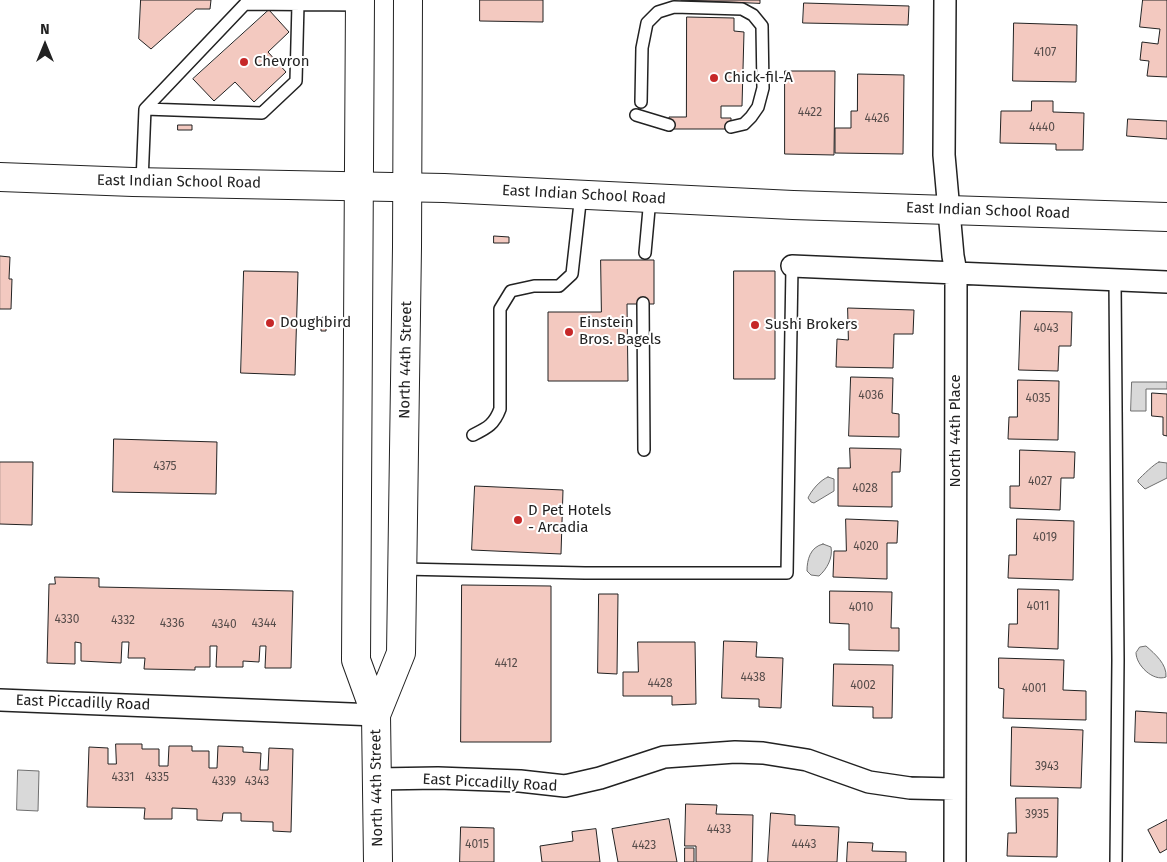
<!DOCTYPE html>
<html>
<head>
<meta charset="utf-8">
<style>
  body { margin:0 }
  #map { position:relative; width:1167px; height:862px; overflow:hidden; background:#fff; font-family:"Fira Sans",sans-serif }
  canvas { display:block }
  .north { position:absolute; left:20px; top:20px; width:50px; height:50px; -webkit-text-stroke:4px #fff; paint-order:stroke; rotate:0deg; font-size:14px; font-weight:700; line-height:20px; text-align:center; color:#222 }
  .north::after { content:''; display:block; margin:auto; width:18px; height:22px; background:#222; clip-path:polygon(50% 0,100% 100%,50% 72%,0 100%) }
</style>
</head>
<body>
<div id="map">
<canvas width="1167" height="862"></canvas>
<div class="north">N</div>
</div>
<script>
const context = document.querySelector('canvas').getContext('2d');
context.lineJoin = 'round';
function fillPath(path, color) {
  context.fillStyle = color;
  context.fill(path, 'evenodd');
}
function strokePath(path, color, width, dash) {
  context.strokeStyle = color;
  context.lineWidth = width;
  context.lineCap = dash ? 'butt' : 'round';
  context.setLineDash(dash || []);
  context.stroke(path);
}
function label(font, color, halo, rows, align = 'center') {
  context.font = font + ' "Fira Sans",sans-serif';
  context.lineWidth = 4;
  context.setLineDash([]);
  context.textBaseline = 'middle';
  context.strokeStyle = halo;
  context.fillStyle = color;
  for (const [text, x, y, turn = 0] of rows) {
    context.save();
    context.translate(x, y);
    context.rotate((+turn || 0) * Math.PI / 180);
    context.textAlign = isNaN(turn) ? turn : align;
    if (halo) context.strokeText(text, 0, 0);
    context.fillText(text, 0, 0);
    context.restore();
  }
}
const water = new Path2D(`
  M1132,382H1167V389H1146V411H1131Z
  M1159,462L1167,463V478L1145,489L1138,482V480C1142,476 1155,463 1159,462Z
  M828,477L834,479V491L814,503L811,502L808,498C811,491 820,480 828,477Z
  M823,544L831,547C833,558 827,569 819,576L811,575L807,571C807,560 810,547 823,544Z
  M1140,647L1146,646C1155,654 1167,664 1166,677C1153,682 1136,665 1136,653Z
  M18,770L39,771L38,811L17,810Z`);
fillPath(water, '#d9d9d9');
strokePath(water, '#6f6f6f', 1);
const building = new Path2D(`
  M141,0H211L210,9H196L151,49L139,39Z
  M480,0H543V22L480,21Z
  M681,0H760V3Z
  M1143,0H1167V77L1147,76L1149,61L1140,60L1142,42L1158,44L1160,29L1140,27Z
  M804,3L909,6L908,25L803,23Z
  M269,10L289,32L268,52L286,72L254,102L235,82L214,101L193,79Z
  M687,17L734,18V31L744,32L742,106H721V118H731V129H669V117H686Z
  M1014,23L1077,25L1076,82L1013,81Z
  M785,71H835L834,155L785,154Z
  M858,74L904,75L903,154L835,153V128H851V111H857Z
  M1032,101H1053V112L1084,113L1083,150H1056V144L1000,143L1001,111H1031Z
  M1128,119L1167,121V139L1127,136Z
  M178,125H192V130H178Z
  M494,236L509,237V243H494Z
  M0,256L10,257L9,279H12L11,309H0Z
  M601,260H654V304H627L628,381H548V312H601Z
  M244,271L298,272L295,375L241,373Z
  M734,271H775V379H734Z
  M848,308L914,310L913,334H894L893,368L836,367L837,339L848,340Z
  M1021,311L1072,312L1071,346H1059L1058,371L1019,370Z
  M326,317V331H321V318Z
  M851,377L893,378L892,413L899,414V437L849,436Z
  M1018,380L1059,381L1058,440L1008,439L1009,417H1017Z
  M1152,393L1167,394V436L1163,435V417L1152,416Z
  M114,439L217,442L216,494L113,492Z
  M850,448L901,449L900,472H892V507L838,506V468H850Z
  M1020,450L1075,452L1074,478H1061L1060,510L1010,508V486H1019Z
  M0,462H33L32,525L0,524Z
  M475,486L563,490L561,554L472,550Z
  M846,519L898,521L897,543H887V579L833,577L834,551H846Z
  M1017,519L1074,521L1073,580L1008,578L1009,555H1016Z
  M55,577L99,578V587L293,591L291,668H265L266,646H260L259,662L243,661V667H216L217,646H210V667H195V670L144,669L145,658H128L129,642H122L121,663L81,661V643L75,642V664L47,663L49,584H55Z
  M462,585L551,586V742H461Z
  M1018,589L1059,590L1058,649L1008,647L1009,624H1017Z
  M830,591L892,592L891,628H899V651L849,650V624L830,623Z
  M599,594H618L617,674L598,673Z
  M724,641L757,642L756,657L783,658L781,708L759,707V699L722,698Z
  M638,642H695L696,704L672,705V696H623V672H638Z
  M999,658L1064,660L1063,690L1086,691V720L1003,718L1004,689L999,688Z
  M834,664L893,665L892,718H873V707L833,706Z
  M1136,711L1167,713V743L1135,742Z
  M1012,727L1083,730L1081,788L1011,786Z
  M116,744H142V749H159V766H168L169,746H192V751H209V768H217L218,746L243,747V752L261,753L260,770H268L269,748L293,749L291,832L273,831V822L241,821V813H223L222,821L197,820V809L172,808V819H144L145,808L87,807L89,747L108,748V764H116Z
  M1016,798H1058L1057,857L1007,856L1008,833H1016Z
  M686,804L717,805L716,814L753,815L752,862H696V846H685Z
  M771,813L795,815V825L839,827L837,862H768Z
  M669,819L677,862H618L612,829Z
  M1167,820V849L1160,853L1148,830Z
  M461,827L494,828V862H460Z
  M596,829L600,862H542L540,846L573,841L572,832Z
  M848,842L873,843L872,851L906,852V862H847Z
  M685,848H694V862H685Z`);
fillPath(building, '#f3c9c0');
strokePath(building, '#222', 1);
const service = new Path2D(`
  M641,102L642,48L647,23L658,12L674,7L742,9L753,15L762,26L763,88L758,107L751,117L744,124L731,127
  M145,109L262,113L296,81L298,4
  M636,115L669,125
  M142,182L145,109L245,4L360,5
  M645,253L650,198
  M1115,281L1118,660L1116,862
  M643,303L644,450
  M473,435C487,428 494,425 500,409V309L511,291L534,286H559L572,274L581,194
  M403,569L585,573H787L792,266`);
const minor = new Path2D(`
  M945,0L944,155L953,256L956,272L955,862
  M792,266L1167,282
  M0,700L376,715
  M377,779L438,778L520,781L565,786L600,778L664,757L735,752L763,753L807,760L869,782L910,788L955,789`);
const secondary = new Path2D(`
  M0,177L133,182L444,188L793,205L1167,217`);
const primary = new Path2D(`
  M360,0L356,660L376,715L378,862
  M376,715L401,653L407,247L408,0`);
strokePath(service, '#222', 14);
strokePath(minor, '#222', 24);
strokePath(secondary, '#222', 30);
strokePath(primary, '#222', 30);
strokePath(service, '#fff', 11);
strokePath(minor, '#fff', 21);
strokePath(secondary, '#fff', 28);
strokePath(primary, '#fff', 28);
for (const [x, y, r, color] of [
  [244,62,5,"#c62828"],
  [714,78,5,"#c62828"],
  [270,323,5,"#c62828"],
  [755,325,5,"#c62828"],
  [569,332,5,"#c62828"],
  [518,520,5,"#c62828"]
]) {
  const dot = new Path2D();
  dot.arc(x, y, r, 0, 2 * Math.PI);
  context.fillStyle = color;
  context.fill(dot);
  strokePath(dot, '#fff', 2);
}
label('12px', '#564c4a', null, [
  ["4107",1045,53],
  ["4422",810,113],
  ["4426",877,119],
  ["4440",1042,128],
  ["4043",1046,329],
  ["4036",871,396],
  ["4035",1038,399],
  ["4375",165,467],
  ["4027",1040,482],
  ["4028",865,489],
  ["4019",1045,538],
  ["4020",866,547],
  ["4011",1038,607],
  ["4010",861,608],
  ["4330",67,620],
  ["4332",123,621],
  ["4336",172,624],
  ["4344",264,624],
  ["4340",224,625],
  ["4412",506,664],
  ["4438",753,678],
  ["4428",660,684],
  ["4002",863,686],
  ["4001",1034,689],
  ["3943",1047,767],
  ["4331",123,778],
  ["4335",157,778],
  ["4339",224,782],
  ["4343",257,782],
  ["3935",1037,815],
  ["4433",719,830],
  ["4015",477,845],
  ["4443",804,845],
  ["4423",644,846]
]);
label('15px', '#222', '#fff', [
  ["Chevron",254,62],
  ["Chick-fil-A",724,78],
  ["Doughbird",280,323],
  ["Einstein",579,323],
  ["Bros. Bagels",579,340],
  ["Sushi Brokers",765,325],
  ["D Pet Hotels",528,511],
  ["- Arcadia",528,528]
], 'left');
label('15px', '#222', '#fff', [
  ["East Indian School Road",179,182,1],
  ["East Indian School Road",584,195,3],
  ["East Indian School Road",988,211,2],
  ["North 44th Street",406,360,-89],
  ["North 44th Place",956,431,-90],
  ["East Piccadilly Road",83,703,2],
  ["East Piccadilly Road",490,783,3],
  ["North 44th Street",377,788,-91]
]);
</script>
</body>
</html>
